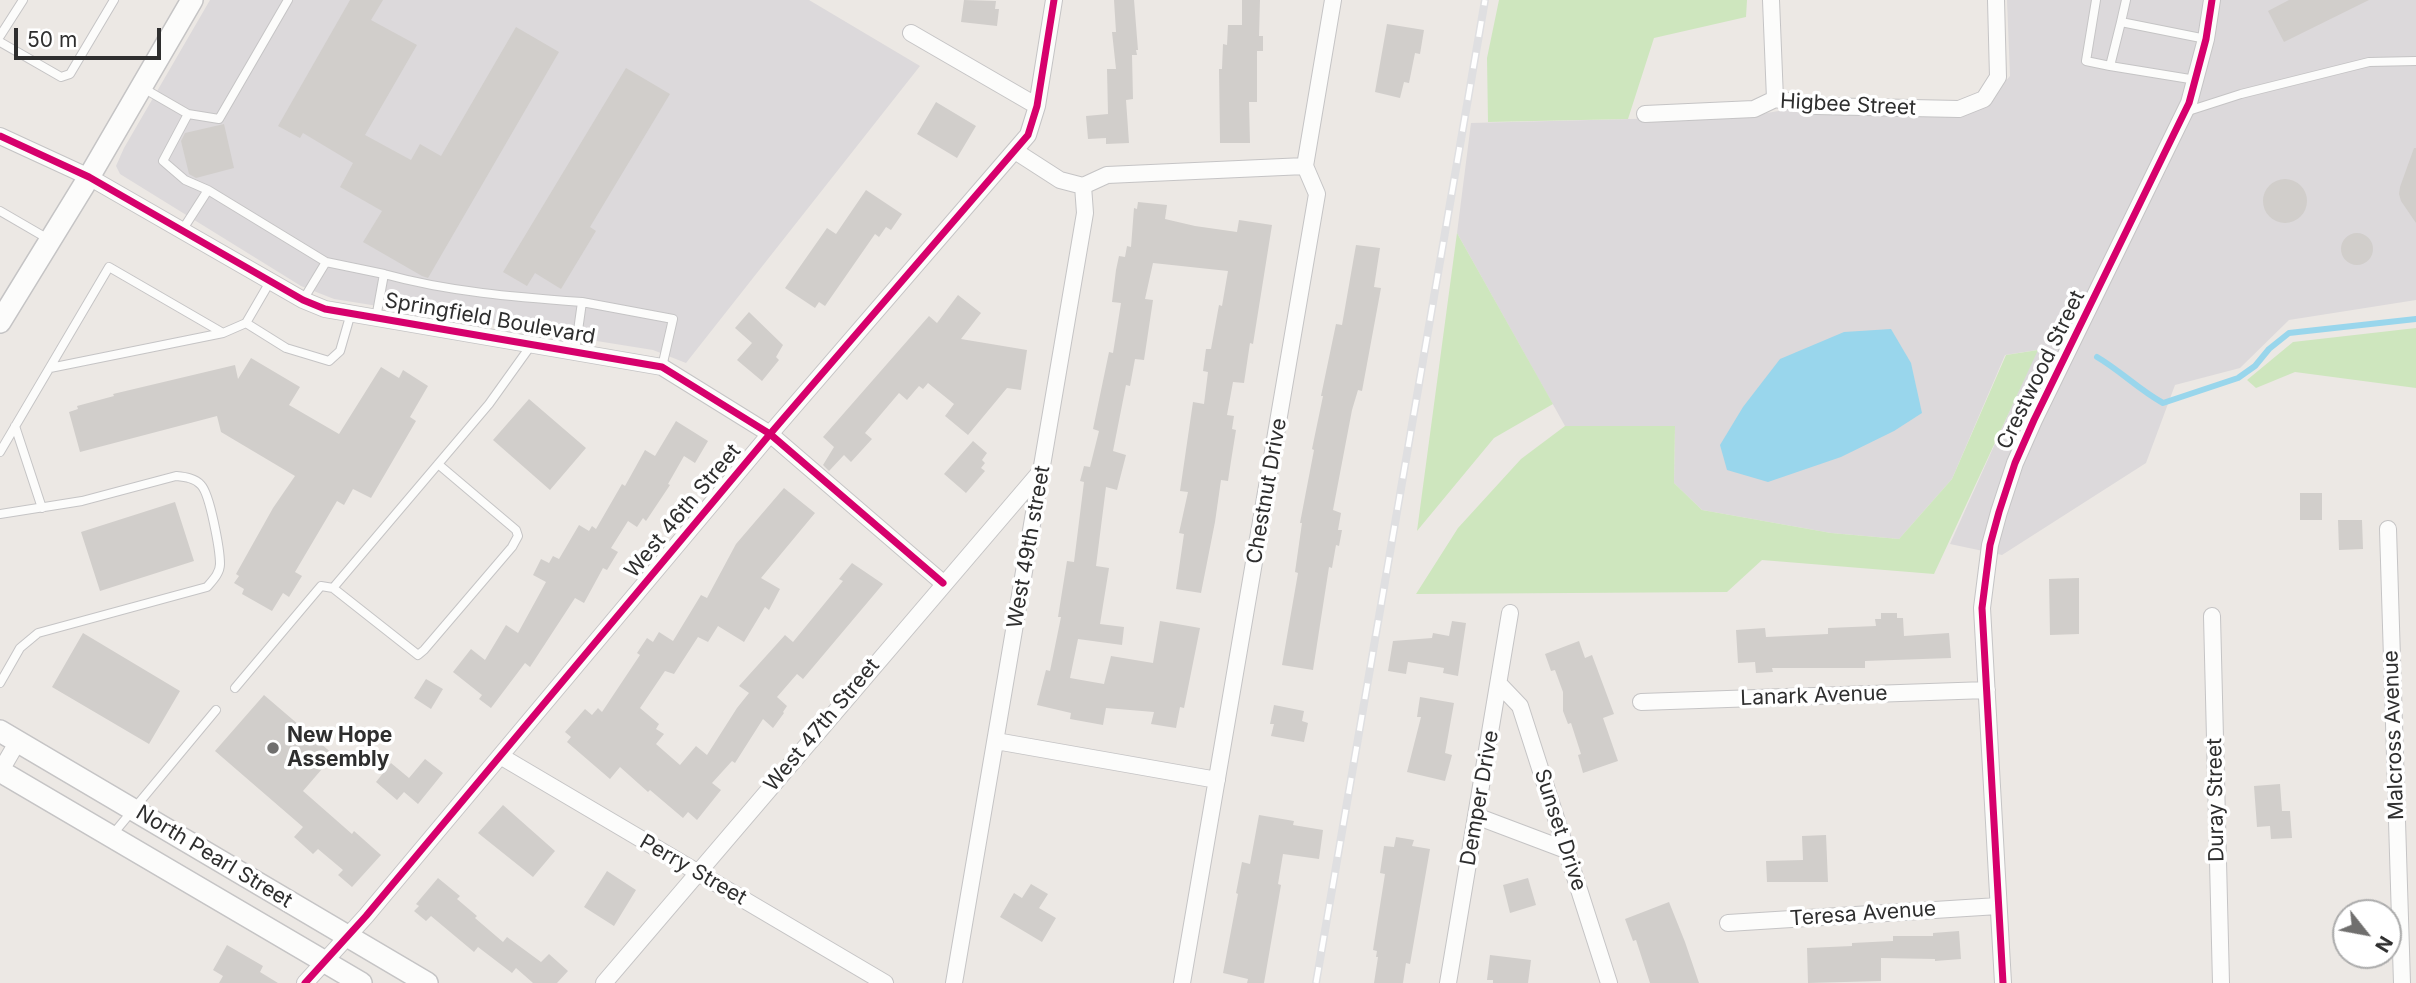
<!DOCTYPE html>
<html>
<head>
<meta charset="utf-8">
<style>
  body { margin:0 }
  #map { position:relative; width:2416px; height:983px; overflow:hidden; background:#ece8e4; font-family:Inter,sans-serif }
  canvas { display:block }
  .north { position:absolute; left:2332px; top:899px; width:70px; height:70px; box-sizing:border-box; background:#fff; border:2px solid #ababab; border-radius:50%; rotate:121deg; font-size:19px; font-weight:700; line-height:28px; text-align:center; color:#2e2e2e }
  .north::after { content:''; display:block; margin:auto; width:24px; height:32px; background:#706f6e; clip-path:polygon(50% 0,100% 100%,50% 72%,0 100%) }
  .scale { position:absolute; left:14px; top:28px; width:147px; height:32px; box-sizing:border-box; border:4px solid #2e2e2e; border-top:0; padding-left:9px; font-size:21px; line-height:24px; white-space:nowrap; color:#2e2e2e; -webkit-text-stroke:5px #fff; paint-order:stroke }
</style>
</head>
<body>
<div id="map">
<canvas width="2416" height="983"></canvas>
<div class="north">N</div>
<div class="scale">50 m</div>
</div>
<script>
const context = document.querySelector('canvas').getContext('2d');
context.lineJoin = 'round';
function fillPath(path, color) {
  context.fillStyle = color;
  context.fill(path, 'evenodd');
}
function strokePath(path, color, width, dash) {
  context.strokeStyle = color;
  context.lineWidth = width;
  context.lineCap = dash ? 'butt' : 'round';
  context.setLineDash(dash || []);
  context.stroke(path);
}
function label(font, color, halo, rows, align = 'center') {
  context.font = font + ' Inter,sans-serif';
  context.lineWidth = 7;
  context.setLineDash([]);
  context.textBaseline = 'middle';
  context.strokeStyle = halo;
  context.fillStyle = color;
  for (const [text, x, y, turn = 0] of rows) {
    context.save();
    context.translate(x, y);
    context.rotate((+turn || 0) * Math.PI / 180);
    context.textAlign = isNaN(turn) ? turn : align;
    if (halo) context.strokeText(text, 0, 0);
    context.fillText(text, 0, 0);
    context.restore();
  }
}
fillPath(new Path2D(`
  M210,0H809L920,66L686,363L653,350L334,299L301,286L120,174L116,166L124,148Z
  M2007,0H2416V300L2289,320L2240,368L2175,385L2146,463L2002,555L1950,544L2037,350L2005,355L1952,479L1899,539L1831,533L1702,510L1674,483L1675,426H1565L1457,233L1471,123L1750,116L1784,110L1956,115L1987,102L2010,76Z`), '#dcd9db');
fillPath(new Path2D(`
  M1499,0H1747L1746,17L1654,38L1628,119L1488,122L1487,58Z
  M1457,233L1553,404L1494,438L1417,531Z
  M2416,328V388L2295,372L2256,388L2247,380L2293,342Z
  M2038,350L1934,574L1762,560L1727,592L1416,594L1458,528L1521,459L1565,426H1675L1674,483L1702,510L1831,533L1899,539L1952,479L2006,355Z`), '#cee6be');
fillPath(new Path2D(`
  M1891,329L1911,363L1922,413L1894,431L1841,457L1768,482L1727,470L1720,445L1743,407L1780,359L1844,332Z`), '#99d6ec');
strokePath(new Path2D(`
  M2097,357C2121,371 2139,390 2163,403L2238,378L2255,366L2269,349L2289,333L2416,319`), '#99d6ec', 6);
fillPath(new Path2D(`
  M350,0H383L371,20L417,45L365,135L411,160L420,144L441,156L516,27L559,52L428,278L422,276L363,242L382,211L340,187L353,163L303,133L300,138L278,126Z
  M964,0L996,1L995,9H999L997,26L961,22Z
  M1114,0H1134L1138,50H1136L1137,55H1132L1133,99L1126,100L1129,143L1106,144V138L1088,139L1086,116L1108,114L1107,69H1116L1112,32H1116Z
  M1242,0H1260L1259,36H1263V51H1257V102H1249L1250,143H1220L1219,69H1222L1223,44L1227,45L1228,25H1242Z
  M2289,0H2369L2284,42L2268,11Z
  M1387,24L1424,30L1420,54L1415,53L1409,83L1404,82L1400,98L1375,92Z
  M626,68L670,94L590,227L596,231L561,289L535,273L527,286L503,272Z
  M936,102L976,126L957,158L917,134Z
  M224,124L234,168L196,178L189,174L181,141L185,133Z
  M2414,148H2416V223L2401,201L2399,194L2400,187Z
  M2263 201a22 22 0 1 1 44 0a22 22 0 1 1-44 0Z
  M866,190L902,214L891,230L886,227L879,237L875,234L825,306L819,302L815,308L785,288L827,228L836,234Z
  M1138,202L1167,205L1165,219L1195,226L1237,232L1239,220L1272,225L1253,344L1250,343L1244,383L1233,382L1227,415L1234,416L1232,429L1236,430L1231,461L1228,481L1221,480L1215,522L1201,593L1176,589L1184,534L1179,533L1188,492L1180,491L1193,402L1204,404L1208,372L1203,371L1206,349H1211L1219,305L1222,306L1228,271L1153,263L1145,299L1153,300L1144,360L1135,359L1130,386L1126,385L1113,451L1126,455L1117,490L1106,487L1096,566L1109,568L1100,624L1124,627L1122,645L1078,639L1070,678L1104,684L1111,656L1153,663L1160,621L1200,628L1184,708L1180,707L1176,728L1151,724L1154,712L1106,708L1103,725L1070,719L1071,713L1037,705L1046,670L1050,671L1061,617H1058L1067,561L1074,562L1084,482L1080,481L1084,466L1090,467L1099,431L1093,429L1109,352L1113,353L1121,303L1112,302L1116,270L1119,256L1125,257L1127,246L1131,247L1134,208L1137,209Z
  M2341 249a16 16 0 1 1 32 0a16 16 0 1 1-32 0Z
  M1356,245L1380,248L1374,287L1381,288L1362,391L1358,390L1352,410L1333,510L1341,513L1338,530H1342L1339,546L1336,545L1332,568L1329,567L1313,670L1282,665L1298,573L1295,572L1302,523H1300L1314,450L1312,449L1323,396H1321L1336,324L1342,325Z
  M958,295L981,313L961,339L1027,350L1021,390L1007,388L968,435L945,416L954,404L928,383L923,389L919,386L907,400L899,393L865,433L872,439L851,462L844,455L829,471L823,465L834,447L823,437L929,316L937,323Z
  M749,312L783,345L776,357L779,360L762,381L737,360L752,343L735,328Z
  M251,358L300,387L289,405L339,434L381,367L399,378L403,370L428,386L410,417L416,421L371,498L353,489L344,505L337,501L295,572L302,576L289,597L283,593L272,611L242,594L244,589L234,583L239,576L236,574L273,508L295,476L221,432L217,416L80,452L69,412L78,409L77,406L114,396L113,394L235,365L238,379Z
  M529,399L586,448L550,490L493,440Z
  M676,421L708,441L695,463L684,456L668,484L670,485L646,521L643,518L637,527L628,521L611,548L618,552L607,570L603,568L584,603L575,598L530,667L525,663L491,708L479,699L482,695L453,672L471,649L485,660L506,625L518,633L546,582L533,575L541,559L549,563L553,556L559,559L579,525L589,531L592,526L596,529L622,484L625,486L645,450L655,456Z
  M973,441L987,453L982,460L985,463L981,468L985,471L966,493L944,474Z
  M784,488L815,513L761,578L780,589L769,610L765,607L744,642L718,626L708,642L698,637L674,674L665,671L640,708L659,724L656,729L664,734L656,744L680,765L696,746L707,755L737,708L749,693L739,686L785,635L793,642L843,581L839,579L852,563L883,584L803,679L797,674L777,697L787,706L783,712L784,713L773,728L763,719L735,763L732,761L712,783L721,790L697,820L688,812L683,818L650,790L648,792L620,767L610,779L567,742L571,737L565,732L585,709L592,715L598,708L602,712L640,655L637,653L647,638L653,642L659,632L673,641L701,595L707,598L736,544Z
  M2300,493H2322V520H2300Z
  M175,502L194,561L100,591L81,532Z
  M2338,520H2362L2363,549L2339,550Z
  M2079,578V634L2050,635L2049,579Z
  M1881,613H1897V618H1903L1904,636L1949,633L1951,658L1865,661V668H1772L1773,672L1756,673L1755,662L1738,663L1736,630L1765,628L1766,637L1828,634V628L1876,626L1875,619H1881Z
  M1452,621L1466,623L1458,676L1443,673L1444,668L1408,662L1406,674L1388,671L1393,641L1432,638L1433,633L1449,636Z
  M83,633L180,691L149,744L52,687Z
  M1579,641L1585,658L1592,655L1614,714L1603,718L1618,761L1583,773L1578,755L1581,754L1571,723L1568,724L1563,711V692L1555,670L1551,671L1545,654Z
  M426,679L443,689L431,709L414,698Z
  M264,695L334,755L303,791L352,834L354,831L381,855L352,887L338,875L343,870L318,849L313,854L294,837L303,827L215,751Z
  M1420,697L1454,703L1445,753L1452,755L1445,781L1407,772L1421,717H1417Z
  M1274,705L1304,711L1302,721L1308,723L1304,742L1271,736L1274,724H1270Z
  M425,759L443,773L418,804L404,792L397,800L376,782L391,763L409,778Z
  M2280,784L2282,811H2290L2292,838L2271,839L2270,826L2257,827L2254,786Z
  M503,805L555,851L533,877L478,833Z
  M1259,815L1294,821L1293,825L1323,830L1319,859L1283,854L1278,884L1281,885L1264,983H1247L1248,979L1223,973L1238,894L1236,893L1242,862L1250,864Z
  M1826,835L1828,882H1767L1766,861L1803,860L1802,836Z
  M1396,837L1414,840L1412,846L1430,849L1410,964L1406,963L1403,983H1374L1378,957H1376L1377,951L1373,950L1385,874L1380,873L1384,846L1394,847Z
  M607,871L636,890L614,926L584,907Z
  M438,878L460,896L457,899L477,916L475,918L503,942L507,937L541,962L549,954L568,971L557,983H533L516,968L512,973L478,947L474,952L431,916L426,921L414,911L419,906L416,904Z
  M1528,878L1536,905L1510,913L1503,885Z
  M1031,884L1048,894L1039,908L1056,918L1042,942L1000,917L1014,893L1022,898Z
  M1669,902L1685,942L1699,983H1650L1636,940L1633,941L1625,919Z
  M1959,931L1961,959L1935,961V959L1881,958V981L1808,983L1807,948L1852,946V943L1893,941V936H1933V933Z
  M227,945L263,966L260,972L278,983H219L223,976L213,970Z
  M1490,955L1531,960L1528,983H1493V980H1487Z`), '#d1cecb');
const lane = new Path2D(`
  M2096,0L2086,61L2110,66
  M2126,0L2121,22L2206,39
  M2121,22L2110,66L2196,80
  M0,36L23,0
  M0,42L61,77L70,74L114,0
  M143,88L188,114L219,119L288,0
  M2185,112L2241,94L2369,62L2416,61
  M188,114L163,161L185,180L208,190
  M0,211L50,240
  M183,229L208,190L326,262L303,300
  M326,262L384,274L376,318
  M384,274C449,292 515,297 582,302L575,352
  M582,302L673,319L662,367
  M246,323L271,280
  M50,368L223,333
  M15,426L42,508
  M0,452L109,267L223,333L246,323L286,348L329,361L340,351L351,313
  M0,514L82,501L176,476C185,477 195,478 201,485C210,494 220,550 220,564C220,573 213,580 207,587L38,633L20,648L0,683
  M333,588L418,655L424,650L512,547L518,536L516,530L438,464
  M235,688L321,586L333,588L489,404L532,344
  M113,834L216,710`);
const street = new Path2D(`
  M1771,0L1775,99
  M911,33L1037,106
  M1645,114L1754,109L1775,99L1816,106L1959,109L1984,99L1998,77L1996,0
  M0,136L89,177L303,300L325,309L662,367L770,434L943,583
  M1083,186L1107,175L1305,166
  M2388,529L2402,983
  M2212,616L2221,983
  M1499,684L1520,706L1609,983
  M1641,702L1987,690
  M996,741L1217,780
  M502,757L885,983
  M0,772L18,741
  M1476,816L1566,850
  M1728,923L1998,906
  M305,983L366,916L770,434L1028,135L1037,106L1054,0
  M604,983L1041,471
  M954,983L1085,213L1083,186L1060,180L1015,151
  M1182,983L1317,194L1305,166L1333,0
  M1448,983L1510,613
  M2003,983L1982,608L1990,545L1999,512L2015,463L2034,420L2189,103L2206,39L2212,0`);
const secondary = new Path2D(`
  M0,322L89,177L192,0
  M0,731L427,983
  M0,771L361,983`);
strokePath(lane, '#c5c4c5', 10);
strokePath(street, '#c5c4c5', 18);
strokePath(secondary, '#c5c4c5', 24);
strokePath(lane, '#fcfcfb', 8);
strokePath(street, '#fcfcfb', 16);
strokePath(secondary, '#fcfcfb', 21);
const rail = new Path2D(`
  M1316,983L1485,0`);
strokePath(rail, '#dfdfe1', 8);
strokePath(rail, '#fff', 5, [16]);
strokePath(new Path2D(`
  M0,136L89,177L303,300L325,309L662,367L770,434L943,583
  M305,983L366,916L770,434L1028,135L1037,106L1054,0
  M2003,983L1982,608L1990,545L1999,512L2015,463L2034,420L2189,103L2206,39L2212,0`), '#d6006c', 7);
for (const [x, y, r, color] of [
  [273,748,7,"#706f6e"]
]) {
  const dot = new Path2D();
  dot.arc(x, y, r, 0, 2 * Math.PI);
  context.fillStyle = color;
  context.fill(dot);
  strokePath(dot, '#fff', 2.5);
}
label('21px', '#2e2e2e', '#fff', [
  ["Higbee Street",1848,105,3],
  ["Springfield Boulevard",490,319,10],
  ["Crestwood Street",2041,370,-64],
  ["Chestnut Drive",1267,491,-80],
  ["West 46th Street",683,511,-50],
  ["West 49th street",1029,547,-80],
  ["Lanark Avenue",1814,696,-2],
  ["West 47th Street",822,725,-50],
  ["Malcross Avenue",2394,735,-92],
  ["Demper Drive",1480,798,-80],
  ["Duray Street",2216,800,-91],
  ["Sunset Drive",1560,830,72],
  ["North Pearl Street",214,857,31],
  ["Perry Street",693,870,30],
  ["Teresa Avenue",1863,914,-4]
]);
label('bold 21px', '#2e2e2e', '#fff', [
  ["New Hope",287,736],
  ["Assembly",287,760]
], 'left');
</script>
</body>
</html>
